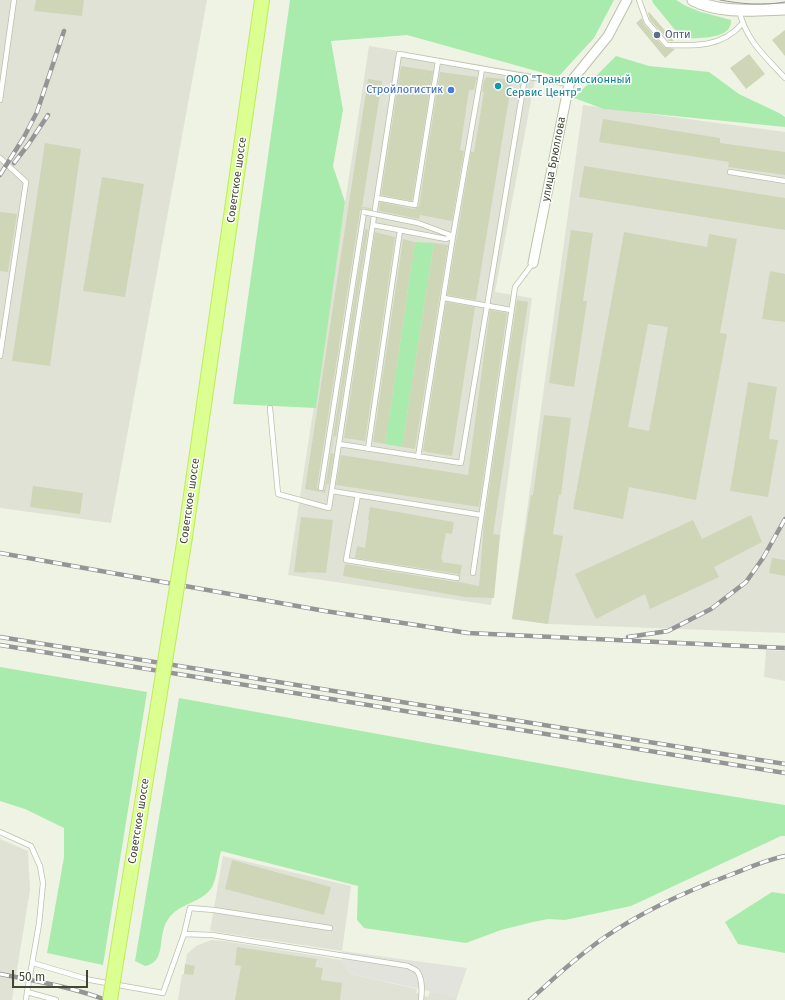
<!DOCTYPE html>
<html>
<head>
<meta charset="utf-8">
<style>
  body { margin:0 }
  #map { position:relative; width:785px; height:1000px; overflow:hidden; background:#eff3e4; font-family:"Fira Sans",sans-serif }
  canvas { display:block }
  .scale { position:absolute; left:12px; top:970px; width:76px; height:18px; box-sizing:border-box; border:2px solid #424633; border-top:0; padding-left:5px; font-size:12px; line-height:14px; white-space:nowrap; color:#424633; -webkit-text-stroke:3px #fff; paint-order:stroke }
</style>
</head>
<body>
<div id="map">
<canvas width="785" height="1000"></canvas>
<div class="scale">50 m</div>
</div>
<script>
const context = document.querySelector('canvas').getContext('2d');
context.lineJoin = 'round';
function fillPath(path, color) {
  context.fillStyle = color;
  context.fill(path, 'evenodd');
}
function strokePath(path, color, width, dash) {
  context.strokeStyle = color;
  context.lineWidth = width;
  context.lineCap = dash ? 'butt' : 'round';
  context.setLineDash(dash || []);
  context.stroke(path);
}
function label(font, color, halo, rows, align = 'center') {
  context.font = font + ' "Fira Sans",sans-serif';
  context.lineWidth = 3;
  context.setLineDash([]);
  context.textBaseline = 'middle';
  context.strokeStyle = halo;
  context.fillStyle = color;
  for (const [text, x, y, turn = 0] of rows) {
    context.save();
    context.translate(x, y);
    context.rotate((+turn || 0) * Math.PI / 180);
    context.textAlign = isNaN(turn) ? turn : align;
    if (halo) context.strokeText(text, 0, 0);
    context.fillText(text, 0, 0);
    context.restore();
  }
}
fillPath(new Path2D(`
  M0,0H207L111,523L0,508Z
  M369,46L536,74L495,292L532,298L491,605L288,575Z
  M583,105L785,132V633L548,624L512,619Z
  M766,650L785,651V681L764,677Z
  M0,839L28,851L30,890L12,1000H0Z
  M223,856L351,886L342,951L210,931Z
  M211,940L225,941L342,960L351,974L417,989L416,993L428,997L430,991L457,997L456,1000H178L182,974H184L187,954L196,946Z`), '#e0e2d6');
fillPath(new Path2D(`
  M290,0H614L594,38L558,77L407,35L331,41L343,110L333,166L345,202L316,408L233,404Z
  M652,0H676L686,6L701,12L731,20C732,40 700,37 685,39L680,36L653,3Z
  M616,56L649,66L709,72L739,94L779,113L785,117V127L604,109L574,98Z
  M415,242L434,243L402,447L385,444Z
  M0,667L147,692L103,965L47,953L64,857V828L25,809L0,801Z
  M179,698L638,781L785,805V836H781L631,906L565,920L548,919L533,922L501,930L466,943L364,928L357,920L358,886L221,851C218,861 217,878 212,887C202,904 178,902 167,921C157,937 167,962 145,966L135,961Z
  M772,892L785,894V953L738,944L725,922Z`), '#a9ebad');
fillPath(new Path2D(`
  M342,951L467,968L457,997L351,974L342,960Z`), '#e2e3dd');
fillPath(new Path2D(`
  M36,0H84L82,16L34,11Z
  M649,12L674,41H669L650,20L648,13Z
  M642,18L644,24L664,47L675,49L665,58L636,23Z
  M785,30V56L772,40Z
  M749,54L765,74L746,89L730,68Z
  M401,66L433,71L412,201L381,195Z
  M440,72L477,77L474,90H469L460,150L464,151L452,221L420,215L419,219L379,211L380,202L414,209L419,206Z
  M486,77L512,80L476,300L447,295L471,152H474L484,92H482L484,79H486Z
  M368,79L382,81L362,207L371,208V210L363,208L360,211L317,487L320,492L323,491L325,489L365,229L368,230L336,437L334,436L331,453L334,454L329,484H327L325,493L305,489Z
  M603,119L720,138V143L785,152V175L728,167L729,162L599,142Z
  M45,143L81,149L50,366L12,361Z
  M584,166L785,198V230L579,197Z
  M102,177L144,184L125,297L83,291Z
  M0,212L17,214L8,272L0,271Z
  M571,230L593,233L583,301H587L574,387L549,383Z
  M375,232L395,237L365,441L344,438Z
  M624,232L707,247L709,234L737,239L720,333L727,334L696,500L629,487L623,519L573,509ZM648,324L668,327L649,431L628,427Z
  M403,239L415,242L385,444L373,442Z
  M434,243L448,245L415,449L402,447Z
  M770,271L785,274V322L762,319Z
  M517,300L528,302L493,534L500,535L494,598L465,597L343,576L345,564L456,582L460,581L459,582L479,586L484,523Z
  M446,302L475,307L452,456L426,452V451H423Z
  M490,310L507,313L479,507L336,485L341,455L468,475Z
  M748,382L777,387L769,439L778,440L768,497L730,491Z
  M544,415L571,418L561,495H559L553,534L563,536L548,624L512,619L531,495H533Z
  M33,486L83,493L80,514L30,507Z
  M370,507L454,522L452,534L446,533L441,559L443,560L442,562L462,565L460,576L458,574L355,558L357,546L365,548L369,520H368Z
  M751,515L762,542L714,567L719,577L650,609L645,594L596,619L575,574L693,520L702,539Z
  M301,517L333,520L326,573L306,572L305,573L294,572Z
  M772,558L785,560V576L769,573Z
  M232,860L331,887L324,915L225,889Z
  M237,947L317,959L315,967L323,968L321,980L342,983L340,1000H235L241,966L235,965Z
  M185,964L195,966L193,975L184,974Z`), '#cfd6b8');
const service = new Path2D(`
  M639,0L647,22L667,45C696,46 722,47 742,24
  M739,10C746,41 765,56 785,78
  M0,100L14,0
  M0,158L26,182L0,356
  M730,172L785,181
  M377,198L415,205L438,61
  M373,225L446,239L453,236L418,223
  M444,298L511,310
  M270,408L278,494L329,508L399,54L569,84
  M339,444L461,463L525,77
  M368,449L400,230
  M418,457L453,236L482,69
  M321,488L364,212
  M332,491L481,515
  M358,495L346,560L457,578
  M473,573L515,287L533,263
  M0,832L31,846L40,866L43,883L39,924L27,992L56,1000
  M184,934L212,935L408,966C411,968 415,969 417,971C423,979 422,991 421,1000
  M33,963L90,980L163,993L184,934L190,908L214,910L330,928
  M26,1000L27,992`);
const minor = new Path2D(`
  M533,263L569,84L608,36L627,0`);
const tertiary = new Path2D(`
  M693,0C721,14 755,10 785,9`);
const primary = new Path2D(`
  M185,537L262,0
  M117,956L154,730`);
strokePath(service, '#bbc2a9', 6);
strokePath(minor, '#bbc2a9', 11);
strokePath(tertiary, '#bbc2a9', 13);
strokePath(primary, '#bfeb5a', 16);
strokePath(service, '#fff', 4.5);
strokePath(minor, '#fff', 9);
strokePath(tertiary, '#fff', 11);
strokePath(primary, '#dcff91', 14);
strokePath(new Path2D(`
  M720,0C741,4 763,6 785,2`), '#959595', 1);
const rail = new Path2D(`
  M14,163L28,145L48,115
  M0,175L24,137L37,112L64,31
  M0,553L325,611L468,633L785,648
  M0,637L785,764
  M628,637L668,631L711,609L746,582L763,558L785,519
  M0,645L785,773
  M0,974C36,981 72,987 106,1000
  M530,1000C554,978 578,956 605,937C643,911 687,891 730,875C748,868 766,860 785,856`);
strokePath(rail, '#959595', 4.5);
strokePath(rail, '#fff', 3, [9]);
const serviceBridge = new Path2D(`
  M364,212L418,223`);
const primaryBridge = new Path2D(`
  M154,730L185,537
  M110,1000L117,956`);
strokePath(serviceBridge, '#bbc2a9', 6, []);
strokePath(primaryBridge, '#bfeb5a', 16, []);
strokePath(serviceBridge, '#fff', 4.5);
strokePath(primaryBridge, '#dcff91', 14);
for (const [x, y, r, color] of [
  [657,35,4,"#5c6f8a"],
  [498,86,4,"#0f9aa8"],
  [451,90,4,"#3f7fe0"]
]) {
  const dot = new Path2D();
  dot.arc(x, y, r, 0, 2 * Math.PI);
  context.fillStyle = color;
  context.fill(dot);
  strokePath(dot, '#fff', 1.5);
}
label('11px', '#4e5e75', '#fff', [
  ["Опти",665,35]
], 'left');
label('11px', '#0d838f', '#fff', [
  ["ООО \"Трансмиссионный",506,80],
  ["Сервис Центр\"",506,93]
], 'left');
label('11px', '#366cbe', '#fff', [
  ["Стройлогистик",443,90]
], 'right');
label('11px', '#424633', '#fff', [
  ["улица Брюллова",554,159,-79],
  ["Советское шоссе",237,180,-82],
  ["Советское шоссе",190,501,-82],
  ["Советское шоссе",139,821,-81]
]);
</script>
</body>
</html>
